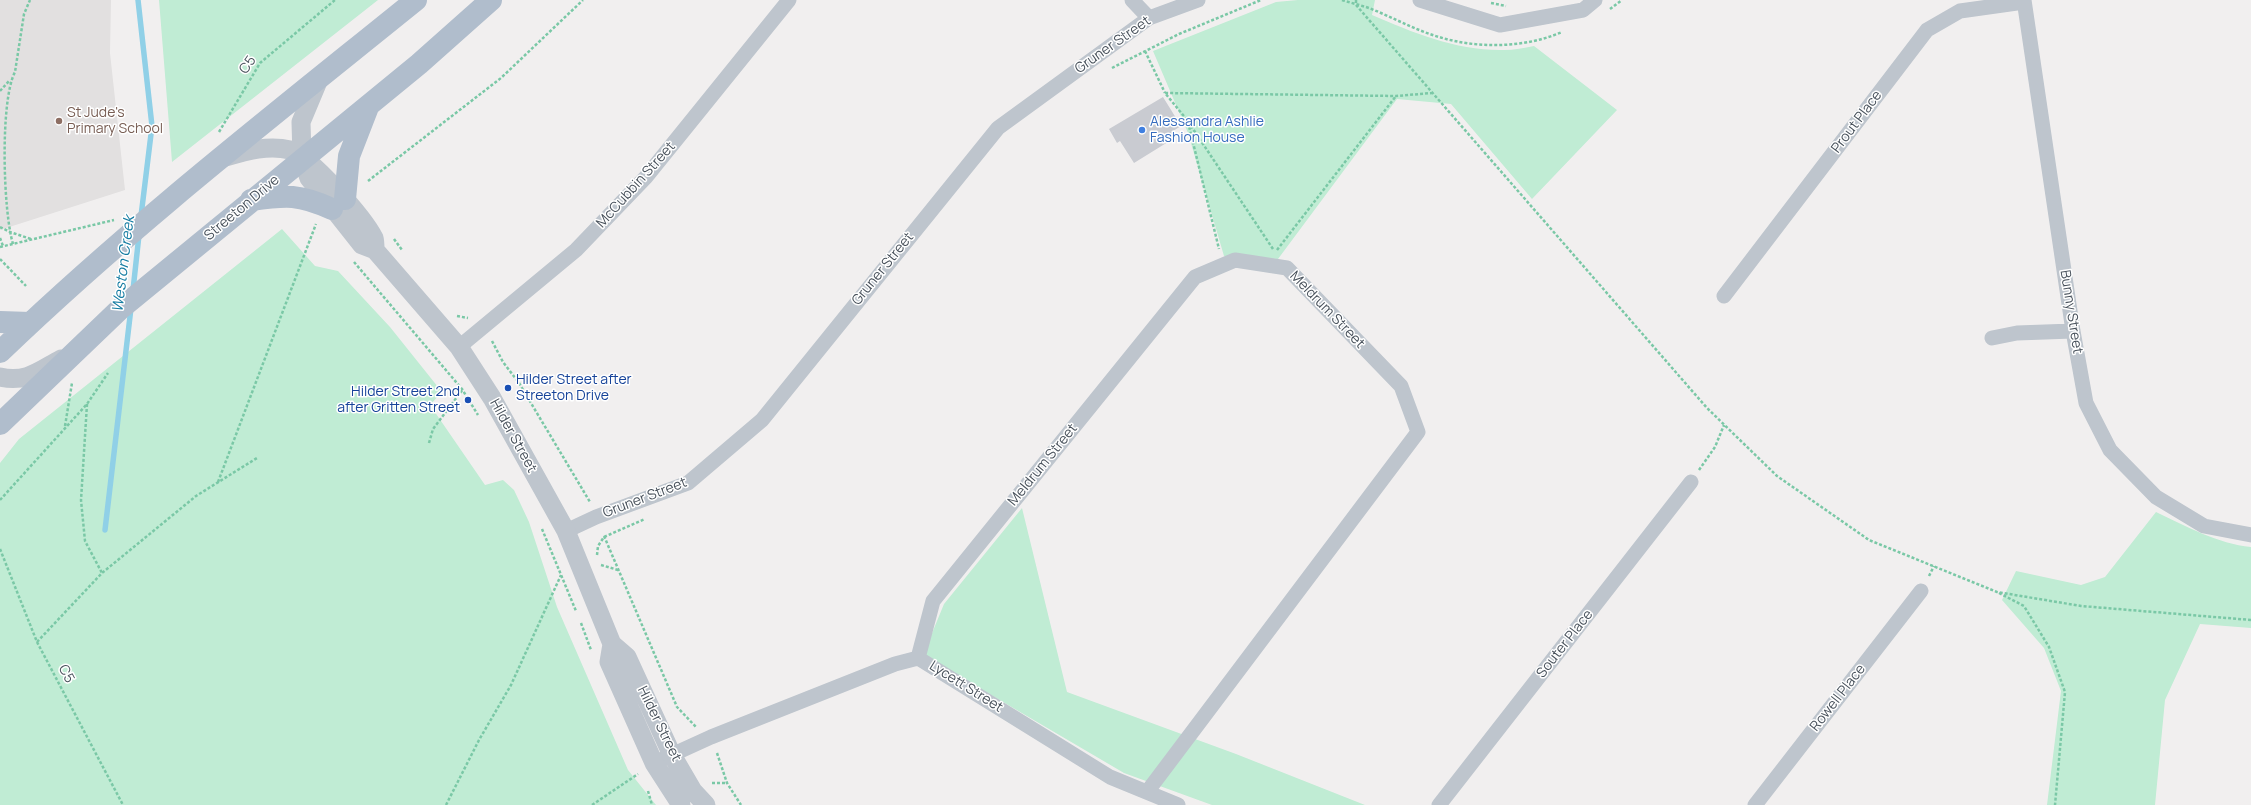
<!DOCTYPE html>
<html>
<head>
<meta charset="utf-8">
<style>
  body { margin:0 }
  canvas { display:block; background:#f1efef }
</style>
</head>
<body>
<canvas width="2251" height="805"></canvas>
<script>
const context = document.querySelector('canvas').getContext('2d');
context.lineJoin = 'round';
function fillPath(path, color) {
  context.fillStyle = color;
  context.fill(path, 'evenodd');
}
function strokePath(path, color, width, dash) {
  context.strokeStyle = color;
  context.lineWidth = width;
  context.lineCap = dash ? 'butt' : 'round';
  context.setLineDash(dash || []);
  context.stroke(path);
}
function label(font, color, halo, rows, align = 'center') {
  context.font = font + ' Manrope,sans-serif';
  context.lineWidth = 3;
  context.setLineDash([]);
  context.textBaseline = 'middle';
  context.strokeStyle = halo;
  context.fillStyle = color;
  for (const [text, x, y, turn = 0] of rows) {
    context.save();
    context.translate(x, y);
    context.rotate((+turn || 0) * Math.PI / 180);
    context.textAlign = isNaN(turn) ? turn : align;
    if (halo) context.strokeText(text, 0, 0);
    context.fillText(text, 0, 0);
    context.restore();
  }
}
fillPath(new Path2D(`
  M0,0H111L110,53L125,190L0,230Z`), '#e2e0e0');
fillPath(new Path2D(`
  M159,0H378L172,162Z
  M1298,0H1375L1372,15C1414,33 1457,51 1504,50C1514,50 1524,48 1534,46L1617,110L1532,199L1451,104L1397,99L1278,259L1224,256L1188,133L1153,51L1276,2Z
  M282,229L315,266L338,271L390,327L442,392L430,405L485,485L503,480L514,490L529,522L557,607L628,770L656,805H0V463L19,439Z
  M1022,508L1067,692L1236,754L1365,805H1212L1124,773L923,655L944,604Z
  M2156,512C2186,526 2218,544 2251,547V628L2200,624L2165,700L2155,805H2047L2061,691L2044,648L2002,600L2016,571L2081,585L2105,577Z`), '#c0ecd4');
strokePath(new Path2D(`
  M138,0L152,126L141,216
  M133,290L139,235
  M105,530L131,308`), '#90d0e7', 5.5);
fillPath(new Path2D(`
  M1163,97L1181,126L1173,131L1176,137L1134,163L1120,141L1117,143L1109,129Z`), '#c9cbd1');
strokePath(new Path2D(`
  M1342,0C1351,3 1360,5 1369,8C1392,17 1415,30 1439,37C1478,49 1525,48 1562,32
  M1356,0V5L1707,408L1777,476L1869,540L1997,592L2081,606L2251,620
  M1491,3L1506,6
  M1610,9L1622,0
  M1145,51L1165,93
  M1112,68L1179,34L1261,0
  M0,91L9,81
  M1188,122L1219,249
  M219,132L260,63L335,0
  M368,181L501,78L583,0
  M0,227L10,232L31,239
  M0,238L3,246
  M394,239L402,250
  M13,244C3,211 0,100 15,72L24,14L30,0
  M0,247L114,220
  M1273,249L1187,120L1165,93L1396,96L1432,93
  M1277,250L1396,96
  M0,259L26,286
  M354,262L462,389L478,415
  M457,316L468,318
  M492,341L503,362L519,383L590,502
  M87,404L81,500L85,541L102,573
  M65,426L72,383
  M429,443L433,429L463,389
  M1699,470L1715,447L1724,425
  M218,482L316,224
  M0,500L87,404L108,373
  M542,529L576,611
  M604,536L677,707L696,727
  M0,549L37,642L123,805
  M597,555L598,546L604,537L645,519
  M601,565L618,570
  M1929,576L1934,566
  M1999,593L2024,606L2049,647L2065,692L2055,805
  M581,623L591,650
  M37,642L102,573L196,496L257,458
  M717,753L727,783L741,805
  M712,783H727
  M648,791L652,805
  M446,805L479,740L511,685L561,575
  M592,805L638,774`), '#7ac8a6', 2.5, [3, 2]);
strokePath(new Path2D(`
  M1132,0L1149,18
  M1420,0L1500,25L1583,10L1595,0
  M2024,0L2073,331L2086,403L2110,450L2156,497L2204,526L2251,535
  M1724,296L1927,30L1960,11L2024,2
  M1992,338L2017,333L2073,331
  M459,347L576,250L646,177L789,0
  M566,531L596,517L688,483L762,420L998,128L1149,18L1198,0
  M918,658L933,601L1195,277L1235,260L1287,268L1401,386L1418,432L1147,792
  M654,763L711,737L895,664L918,658L1110,777L1178,805
  M1439,805L1691,482
  M1755,805L1921,591`), '#bec5cd', 15);
strokePath(new Path2D(`
  M319,79L301,122L302,158L309,178L362,245L375,250L459,347L492,398L566,531L612,644L627,657L672,755L693,791L706,805
  M222,158C243,152 267,144 290,150C311,157 364,218 374,238C375,241 375,246 375,250
  M0,377C26,383 39,371 61,359
  M612,644L609,662L654,763L681,805`), '#bec5cd', 19);
strokePath(new Path2D(`
  M345,199L349,156L368,107
  M251,200C287,195 299,194 332,209
  M0,322L30,323
  M0,352C131,226 275,114 416,0
  M0,424L120,309L419,64L491,0`), '#b0bdcc', 22);
for (const [x, y, r, color] of [
  [59,121,4,"#8d6e63"],
  [1142,130,4,"#3f7fe0"],
  [508,388,4,"#1a4fb4"],
  [468,400,4,"#1a4fb4"]
]) {
  const dot = new Path2D();
  dot.arc(x, y, r, 0, 2 * Math.PI);
  context.fillStyle = color;
  context.fill(dot);
  strokePath(dot, '#fff', 1.5);
}
label('14px', '#48515b', '#fff', [
  ["Gruner Street",1113,45,-35],
  ["C5",248,65,-55],
  ["Prout Place",1857,122,-53],
  ["McCubbin Street",636,185,-48],
  ["Streeton Drive",242,208,-40],
  ["Gruner Street",883,269,-51],
  ["Meldrum Street",1327,310,46],
  ["Bunny Street",2071,312,81],
  ["Hilder Street",513,436,61],
  ["Meldrum Street",1043,465,-51],
  ["Gruner Street",645,498,-21],
  ["Souter Place",1565,644,-52],
  ["C5",66,674,62],
  ["Lycett Street",966,687,32],
  ["Rowell Place",1838,698,-52],
  ["Hilder Street",659,724,64]
]);
label('14px', '#785e54', '#fff', [
  ["St Jude's",67,113],
  ["Primary School",67,129]
], 'left');
label('14px', '#366cbe', '#fff', [
  ["Alessandra Ashlie",1150,122],
  ["Fashion House",1150,138]
], 'left');
label('14px', '#164399', '#fff', [
  ["Hilder Street after",516,380],
  ["Streeton Drive",516,396],
  ["Hilder Street 2nd",460,392,"right"],
  ["after Gritten Street",460,408,"right"]
], 'left');
label('italic 15px', '#157ca2', '#fff', [
  ["Weston Creek",124,264,-83]
]);
</script>
</body>
</html>
